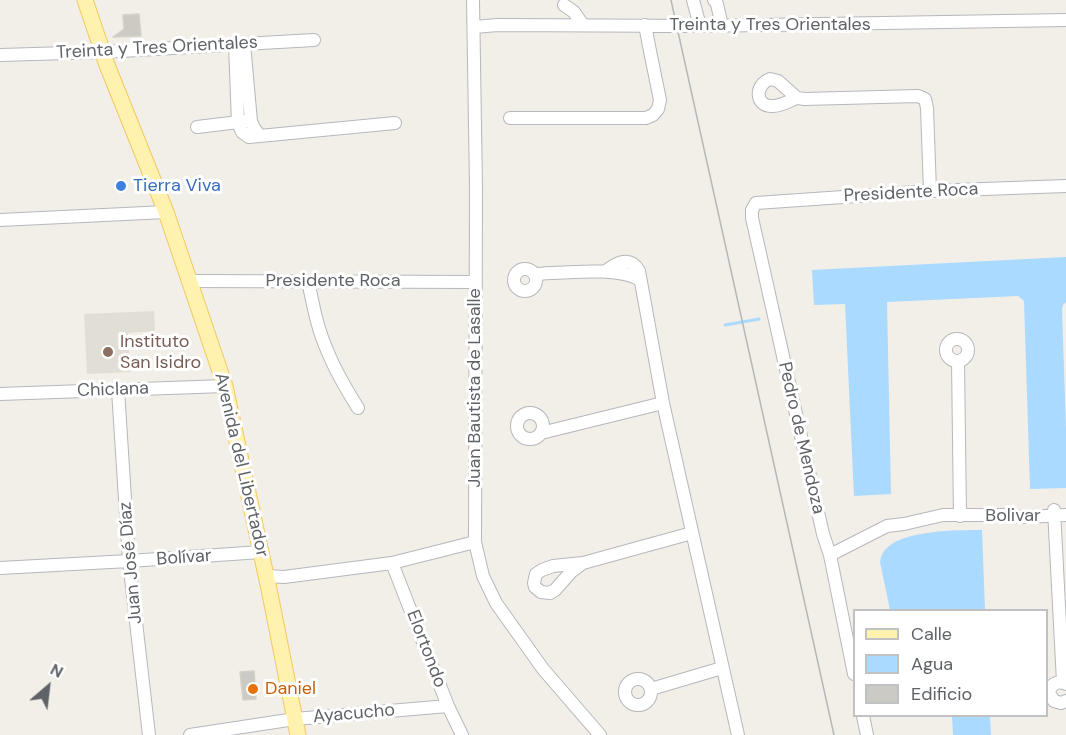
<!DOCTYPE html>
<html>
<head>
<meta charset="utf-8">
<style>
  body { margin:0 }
  #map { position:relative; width:1066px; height:735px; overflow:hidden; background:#f1efe8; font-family:"DM Sans",sans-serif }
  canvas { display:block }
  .legend { position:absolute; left:853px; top:609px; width:195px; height:108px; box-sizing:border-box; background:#fff; border:2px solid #bfc1c3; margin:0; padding:8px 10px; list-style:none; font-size:18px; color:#5f6368 }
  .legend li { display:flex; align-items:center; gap:12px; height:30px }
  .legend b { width:30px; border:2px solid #bfc1c3 }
  .north { position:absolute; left:18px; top:657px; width:60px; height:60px; -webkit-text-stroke:4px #fff; paint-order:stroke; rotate:28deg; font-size:16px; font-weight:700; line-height:24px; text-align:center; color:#5f6368 }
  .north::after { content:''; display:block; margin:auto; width:21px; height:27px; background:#5f6368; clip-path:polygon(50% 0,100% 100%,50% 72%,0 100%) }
</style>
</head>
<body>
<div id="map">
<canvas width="1066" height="735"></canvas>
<ul class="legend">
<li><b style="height:8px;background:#fff2af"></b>Calle</li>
<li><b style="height:16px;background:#aadaff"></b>Agua</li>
<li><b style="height:16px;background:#cccac5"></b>Edificio</li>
</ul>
<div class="north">N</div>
</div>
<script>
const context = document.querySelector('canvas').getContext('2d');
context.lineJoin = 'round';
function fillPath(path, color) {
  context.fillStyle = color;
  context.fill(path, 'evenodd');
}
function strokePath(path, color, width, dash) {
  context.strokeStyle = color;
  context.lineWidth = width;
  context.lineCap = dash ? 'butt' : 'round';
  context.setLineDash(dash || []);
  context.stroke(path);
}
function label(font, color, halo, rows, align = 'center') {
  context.font = font + ' "DM Sans",sans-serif';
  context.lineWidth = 6;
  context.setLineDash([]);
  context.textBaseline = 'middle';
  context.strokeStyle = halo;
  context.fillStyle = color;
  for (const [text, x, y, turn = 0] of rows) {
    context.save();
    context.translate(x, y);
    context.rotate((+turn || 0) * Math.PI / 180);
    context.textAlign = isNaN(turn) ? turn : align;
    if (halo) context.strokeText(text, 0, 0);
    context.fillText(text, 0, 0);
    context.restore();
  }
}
fillPath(new Path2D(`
  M154,311L155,331L128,333L130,372L87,374L84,314Z`), '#e1ded6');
fillPath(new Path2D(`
  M1066,257V302L1063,305L1062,310L1066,428V488L1030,489L1024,301L1018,296L887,302L891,494L854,496L845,304L814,305L812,270Z
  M982,530L985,610H890L880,562C881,557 882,553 886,549C902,530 958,530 982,530Z
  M952,716H990L991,735H953Z`), '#aadaff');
strokePath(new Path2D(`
  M725,325L759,319`), '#aadaff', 3);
const building = new Path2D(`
  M139,14L141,36L113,37L124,29L123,15Z
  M254,671L256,699L243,700L240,672Z`);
fillPath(building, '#cccac5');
strokePath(building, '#d6d1c6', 1.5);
const minor = new Path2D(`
  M473,0L476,188L475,542L483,576L496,603L543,669L600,735
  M693,0L700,26
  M714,0L717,4L722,26
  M564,5L574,12L583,25
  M475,27L497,25L700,26L1066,20
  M244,44L251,121L254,128L260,136
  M235,45L238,123L242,132L249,137L395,123
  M0,55L103,52L314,40
  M770,79L778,81L797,98C789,101 781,106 773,106C755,107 754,85 770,79Z
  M797,98L805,99L918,96L925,99L927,108L930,191
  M510,118H646L653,115L658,109L660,100L650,51L645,25
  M197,127L247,121
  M0,220L166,212
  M514 280a11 11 0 1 1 22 0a11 11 0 1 1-22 0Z
  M606,271C617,262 630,256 639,271L663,403L738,735
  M534,274C562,273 618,266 640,280
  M190,281L476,282
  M308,281C313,304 317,328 327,350C335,370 346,389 358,408
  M946 350a11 11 0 1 1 22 0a11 11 0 1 1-22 0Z
  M958,361L960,516
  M118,390L129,561L149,735
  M0,394L225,386
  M517 426a13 13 0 1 1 26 0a13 13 0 1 1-26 0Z
  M541,433L663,403
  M1054,510L1063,682
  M830,555L887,526L904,524L943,515H1001L1026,517L1066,515
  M392,563L448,706L462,735
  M583,563L571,572L555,590L550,593L541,592L535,587L534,583L536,574L542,570L553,566L583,563L692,533
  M0,568L129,561L261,552
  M266,576L284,577L392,563L475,542
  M854,674L830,555L823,534L752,218V210L756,203L930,191L1066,186
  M625 692a13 13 0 1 1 26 0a13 13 0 1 1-26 0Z
  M1066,684C1058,680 1050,684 1049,693L1054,701L1061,703L1066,701
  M651,689L722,668
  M863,716L867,735
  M190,735L295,719L448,706`);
const major = new Path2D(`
  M85,0L107,65L166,212L225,386L270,594L298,735`);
strokePath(minor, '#b5b8bc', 14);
strokePath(major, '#f2c960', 17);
strokePath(minor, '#fff', 12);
strokePath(major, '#fff2af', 15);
strokePath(new Path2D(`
  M671,0L834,735`), '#b6b7b8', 1.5);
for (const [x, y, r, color] of [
  [121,186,6,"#3f7fe0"],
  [108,352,6,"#8d6e63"],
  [253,689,6,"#e8710a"]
]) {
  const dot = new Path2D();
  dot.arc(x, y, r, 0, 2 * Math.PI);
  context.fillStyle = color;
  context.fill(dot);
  strokePath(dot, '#fff', 2);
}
label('18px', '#5f6368', '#fff', [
  ["Treinta y Tres Orientales",770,25],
  ["Treinta y Tres Orientales",157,48,-3],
  ["Presidente Roca",911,193,-3],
  ["Presidente Roca",333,281],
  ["Juan Bautista de Lasalle",475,388,-90],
  ["Chiclana",113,390,-2],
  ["Pedro de Mendoza",801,438,77],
  ["Avenida del Libertador",241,465,77],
  ["Bolivar",1013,516],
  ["Bolívar",184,558,-4],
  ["Juan José Díaz",131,563,-95],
  ["Elortondo",426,649,69],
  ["Ayacucho",354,714,-5]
]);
label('18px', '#366cbe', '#fff', [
  ["Tierra Viva",133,186]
], 'left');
label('18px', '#785e54', '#fff', [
  ["Instituto",120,342],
  ["San Isidro",120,363]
], 'left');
label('18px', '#c56008', '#fff', [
  ["Daniel",265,689]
], 'left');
</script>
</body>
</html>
